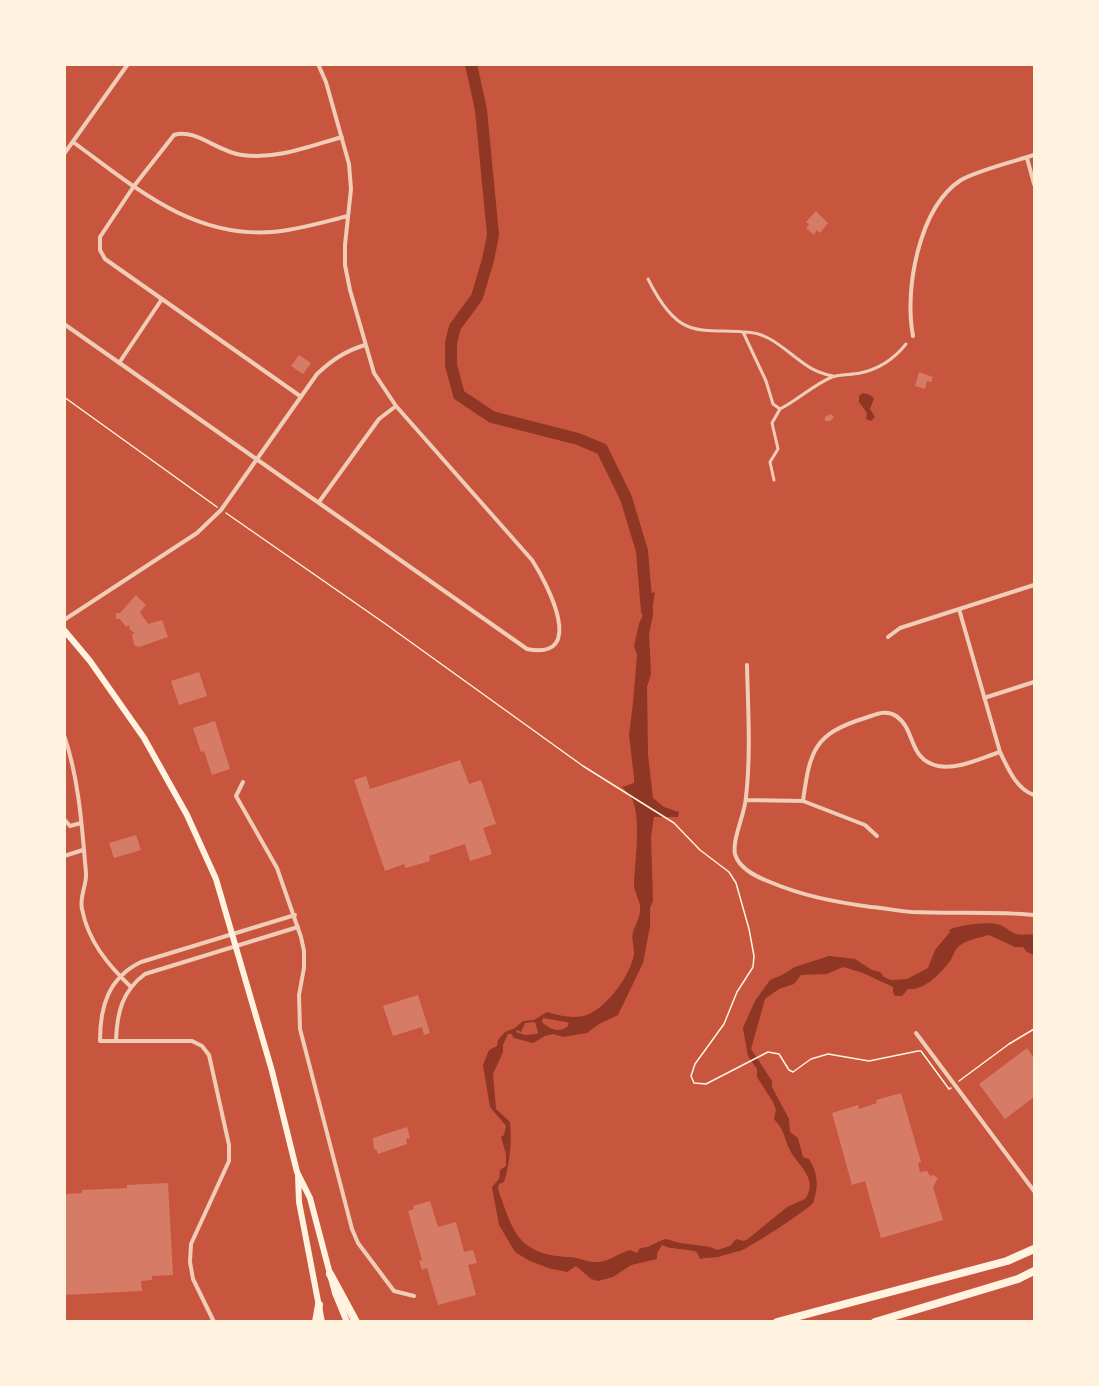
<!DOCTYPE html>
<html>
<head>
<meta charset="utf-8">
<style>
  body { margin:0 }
  #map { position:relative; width:1099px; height:1386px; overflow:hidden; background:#c8553d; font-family:Karla,sans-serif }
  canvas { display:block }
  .frame { position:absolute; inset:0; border:66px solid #fff3e0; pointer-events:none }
</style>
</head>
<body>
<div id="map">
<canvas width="1099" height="1386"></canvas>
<div class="frame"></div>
</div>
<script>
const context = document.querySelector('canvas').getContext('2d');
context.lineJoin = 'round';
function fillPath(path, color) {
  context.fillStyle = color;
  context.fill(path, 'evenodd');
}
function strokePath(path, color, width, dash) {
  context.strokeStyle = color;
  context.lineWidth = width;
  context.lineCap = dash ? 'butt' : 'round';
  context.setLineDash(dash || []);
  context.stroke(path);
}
fillPath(new Path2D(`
  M863,393L870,395L874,398L870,409L875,417L871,421L866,419L867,413L859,402V396Z
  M655,592L652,609L653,615L649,634L651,674L647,687L648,755L653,798L664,807L679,812L678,817H654L651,837L653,901L650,908V926L643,963L618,1015L599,1024L587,1033L563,1037L553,1034L545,1036L533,1043L514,1038L511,1034H508L503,1045V1052L493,1074L496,1109L510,1122C512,1143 510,1162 504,1182L499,1184L498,1189C513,1231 517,1254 568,1257C578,1257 588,1263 599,1262C610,1261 619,1253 630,1250L637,1253L640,1248C651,1248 656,1241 666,1239L680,1243L710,1247L717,1250L730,1246L736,1239L744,1241L748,1239L787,1207L805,1199C820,1178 796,1165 789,1148C783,1135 785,1131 774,1119L776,1110L773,1102L757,1077V1069L748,1056L743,1028L755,1001L770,980L782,975L795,967L829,956L855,959L872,970L880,972L884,977L891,980L907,979L928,968L935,950L950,932L949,930C960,925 988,921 1000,925C1006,927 1010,932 1016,934C1023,936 1028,933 1034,935V955L1027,952L1023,947H1015L989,935C979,938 964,940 957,948C954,951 953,957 950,961C941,973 924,991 908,989L902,996H895L893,992V987L863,973L843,967L827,974L801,975L794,984L779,989L765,999L751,1049L772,1081V1087L789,1119L790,1132L798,1138L803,1157L809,1159C818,1173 819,1187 813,1203C810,1208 748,1249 740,1251C733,1252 726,1255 718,1257C712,1258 706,1257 700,1259L697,1252C686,1248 671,1250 662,1245L657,1253V1259L631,1265L613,1277L598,1281L591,1279L576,1266L567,1272L548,1268L528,1260L515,1252L499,1225L492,1187L499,1179L500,1170L506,1166V1154L501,1137L504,1135L506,1126L490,1107L483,1065L489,1050L497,1046L498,1040L505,1032L515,1028L523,1021L534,1020L547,1012C559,1015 570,1019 583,1016C604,1012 630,976 634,955C635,948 631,940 633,932C636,923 641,916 640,906C639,898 634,892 634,884C635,861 641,822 633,801C631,796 626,791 622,787L634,783V777L629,735L633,703L637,655L634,646L639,624L643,615L642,596ZM543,1018L566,1022L569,1023L568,1026C559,1034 550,1029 542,1022ZM535,1022L538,1032L537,1034L525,1035L516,1032L517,1030L521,1032L525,1023Z`), '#8f3625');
strokePath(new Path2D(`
  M471,64L481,110L493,235L488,260L477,297L455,327L451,343V365L459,395L492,417L578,439L602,449L626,498L642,551L647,611`), '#8f3625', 12);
fillPath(new Path2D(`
  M816,211L828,223L820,233L817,230L814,235L806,228L809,224L806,222Z
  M299,355L311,363L303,374L291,366Z
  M919,372L933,377L931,382L927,381L925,389L915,386Z
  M831,414L834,417L830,421H825V417Z
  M136,595L146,605L140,612L148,624L162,620L168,637L139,647L134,645L132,634L135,633L130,630L129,625L126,627L120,619H116V613H120Z
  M199,672L207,696L179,705L171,681Z
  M215,721L230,769L212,775L204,751L201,752L193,728Z
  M460,760L469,784L481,780L496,824L483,828L492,854L470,861L465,844L429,856L430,861L406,868L404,864L385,871L354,780L366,776L370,789Z
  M136,835L141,850L114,858L109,843Z
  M418,995L430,1033L424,1035L422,1027L393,1036L383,1006Z
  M1027,1048L1034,1058V1097L1005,1119L979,1084Z
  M901,1093L921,1162L918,1163L920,1172L927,1171L930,1176L933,1175L938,1178L933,1187L943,1220L881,1238L865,1181L852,1185L832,1113L858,1105L859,1109L877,1103L876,1100Z
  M407,1127L410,1138L406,1139L407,1144L378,1154L376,1149L374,1150L373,1138Z
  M168,1183L173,1275L152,1276V1280L141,1281L142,1291L64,1295V1194L82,1193V1190L127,1188V1185Z
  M430,1201L438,1227L456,1222L464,1252L473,1250L477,1263L468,1265L476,1295L438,1305L427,1268L422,1270L419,1261L422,1260L408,1211L414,1209L413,1206Z`), '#d67c66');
strokePath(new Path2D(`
  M64,397L217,507
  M226,513L387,625L583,766L674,823L700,850L729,872L736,883L749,929L754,956L753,967L737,992L724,1024L695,1064L691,1076L694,1083L706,1084L768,1052L779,1054L789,1070L793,1072L811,1059L828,1054L869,1061L918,1051H921L949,1089L951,1088
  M959,1081L1009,1044L1034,1029`), '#fff3e0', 1.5);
strokePath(new Path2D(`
  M648,279C656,295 670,319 687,326C703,333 725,330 743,332L766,381L773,404L780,409C798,400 813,385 832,377C841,374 851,375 860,373C880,369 894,359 906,344
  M743,332C769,331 785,351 806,365C814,371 823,374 833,376
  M774,480L770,462L778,449L772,423L780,409`), '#f1ccb7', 3);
strokePath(new Path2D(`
  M73,142C135,187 191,238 272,232C298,230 323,222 348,216
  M64,154L128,64
  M1027,158L1034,184
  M64,324L527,649C588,661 547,583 532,560L396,406L374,373L350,290L345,265V245L351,189L349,164L326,82L318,64
  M913,336C904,290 919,207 961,180C976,171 1015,161 1034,155
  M119,363L162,299
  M300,396L105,259L100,250V237L134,186L174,135C196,128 217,152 242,155C276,160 310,146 342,137
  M319,502L379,419L396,406
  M959,609L1000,752C1008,768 1016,789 1034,795
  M64,620L197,533L221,510L317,374C332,360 345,351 365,345
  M888,637L900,628L1034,585
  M747,665C748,709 751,753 746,797C745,814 732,839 735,854C739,869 757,877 770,882C803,896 835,902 871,907C884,908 898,911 912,912C953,914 994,911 1034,915
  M984,698L1034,682
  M64,735C79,779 82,827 86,873C87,885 79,897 82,909C88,941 108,965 131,987
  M243,782L236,796L277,868L301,937L304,951V968L299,995L300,1029L352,1229L358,1243L394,1291L414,1296
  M746,800L803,801L865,825L877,836
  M803,801C810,750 814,734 865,718C875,715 886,709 896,716C916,729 908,760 938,766C958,770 981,758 1000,752
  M64,819L70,826L81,823
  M64,856L83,850
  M916,1033L1034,1191
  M116,1040C117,1013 122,991 145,974L298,927
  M214,1322L193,1279L190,1262L191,1244L229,1161V1145L209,1055L202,1046L192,1041H100C100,1007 108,978 141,962L295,915`), '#f1ccb7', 4);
strokePath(new Path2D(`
  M64,630L90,661L144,738L187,815L216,879L272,1071L297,1172L310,1198L335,1293L347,1322
  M298,1175L299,1202L322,1322`), '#fff3e0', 6);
strokePath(new Path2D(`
  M330,1274L356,1322
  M316,1322L319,1305
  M777,1322L1007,1261L1034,1249
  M875,1322L1018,1279L1034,1271`), '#fff3e0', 8);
</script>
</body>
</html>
